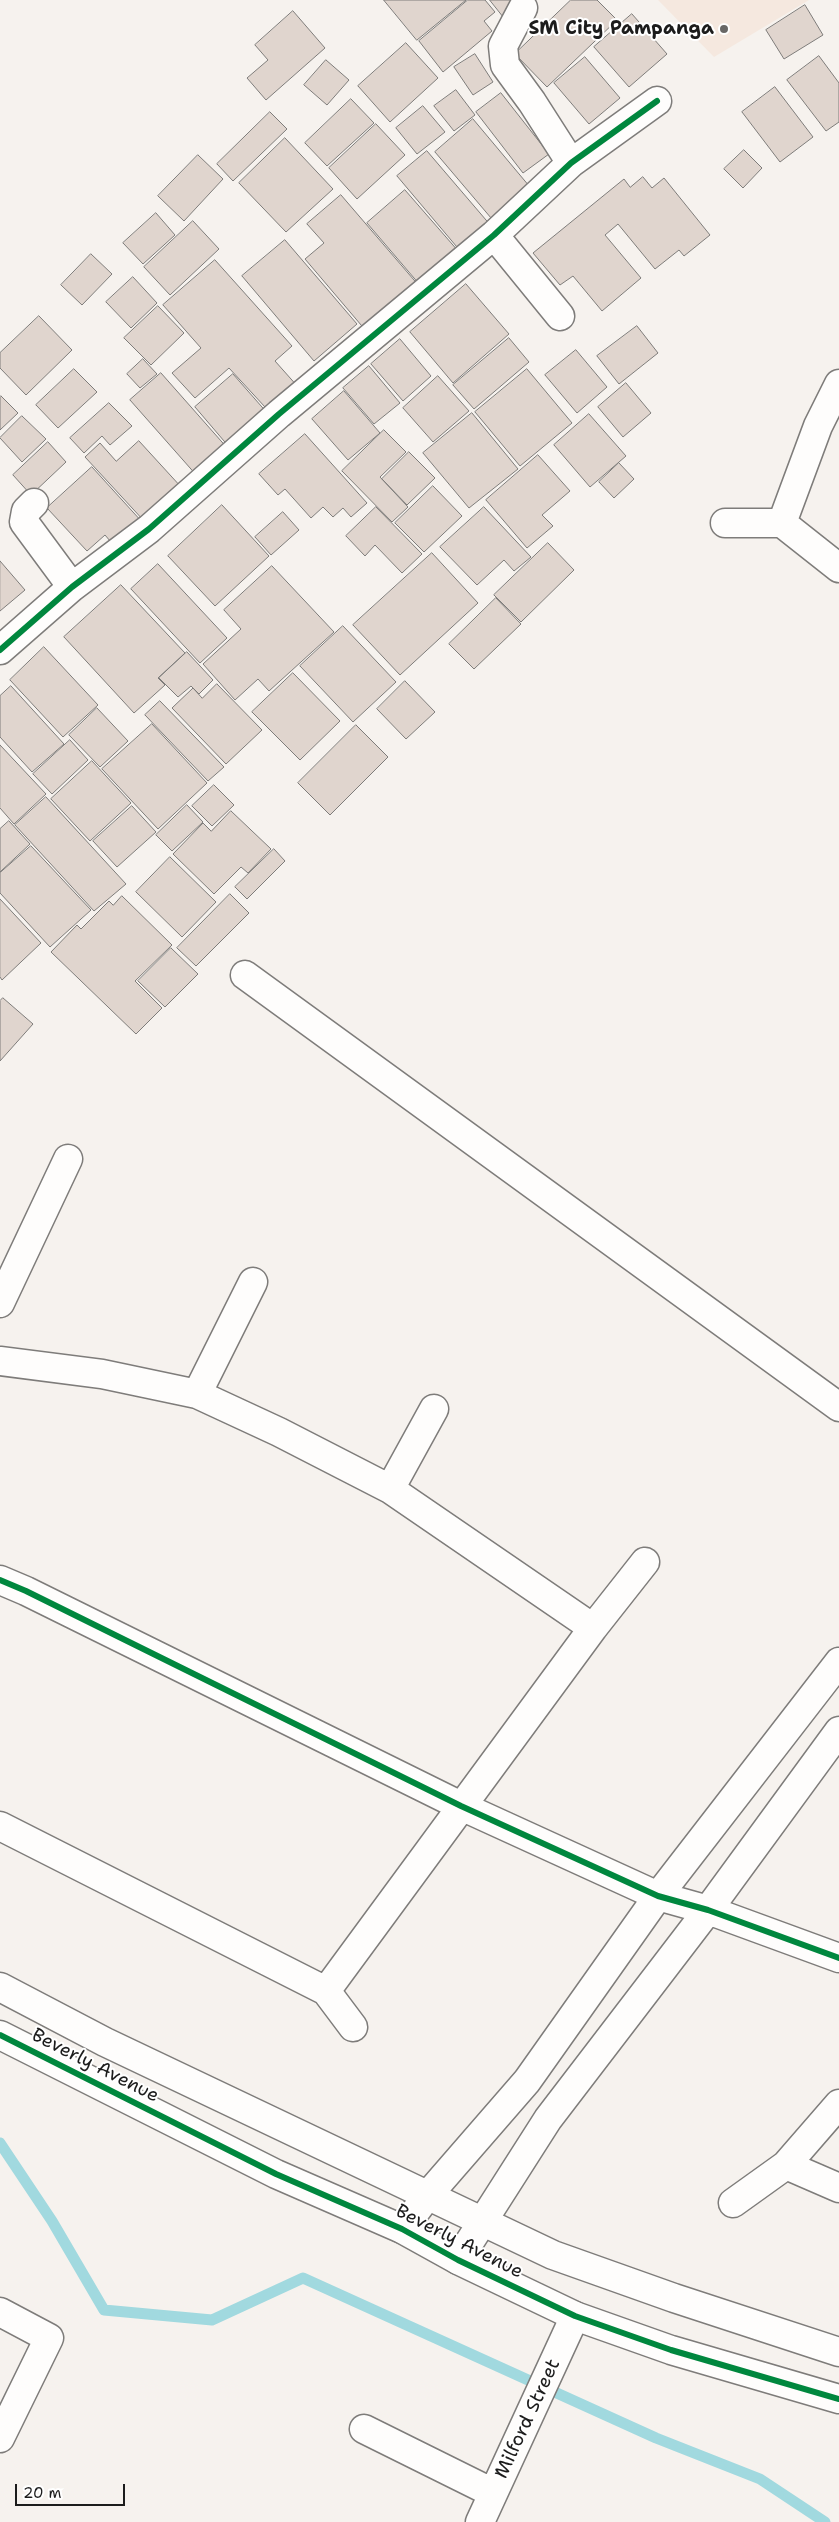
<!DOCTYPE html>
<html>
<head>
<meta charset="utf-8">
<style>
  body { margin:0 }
  #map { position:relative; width:839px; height:2522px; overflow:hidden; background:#f6f2ee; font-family:"Shantell Sans",sans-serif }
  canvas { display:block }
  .scale { position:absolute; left:15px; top:2484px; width:110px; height:22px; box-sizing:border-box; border:2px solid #1c1c1c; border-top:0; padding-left:6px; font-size:15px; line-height:18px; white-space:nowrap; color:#1c1c1c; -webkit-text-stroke:4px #fff; paint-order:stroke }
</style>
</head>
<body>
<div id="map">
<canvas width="839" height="2522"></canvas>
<div class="scale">20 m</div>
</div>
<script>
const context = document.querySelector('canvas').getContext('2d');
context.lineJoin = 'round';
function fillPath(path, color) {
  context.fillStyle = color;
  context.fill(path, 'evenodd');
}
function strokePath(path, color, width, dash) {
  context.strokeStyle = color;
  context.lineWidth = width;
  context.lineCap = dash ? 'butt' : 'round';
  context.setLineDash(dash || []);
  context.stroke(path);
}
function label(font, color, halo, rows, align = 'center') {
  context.font = font + ' "Shantell Sans",sans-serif';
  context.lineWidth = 4;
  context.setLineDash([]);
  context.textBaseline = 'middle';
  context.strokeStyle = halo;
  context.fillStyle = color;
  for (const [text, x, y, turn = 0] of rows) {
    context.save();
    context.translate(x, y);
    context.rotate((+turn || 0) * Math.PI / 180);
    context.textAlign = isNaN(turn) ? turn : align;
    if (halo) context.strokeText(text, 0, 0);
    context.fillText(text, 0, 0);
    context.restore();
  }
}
fillPath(new Path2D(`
  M658,0H809L714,57Z`), '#f5e8df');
strokePath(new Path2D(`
  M0,2143L52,2221L104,2310L212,2320L303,2278L656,2438L760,2479L825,2522`), '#a1d9df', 11);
const building = new Path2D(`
  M384,0H466L417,40Z
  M468,0H485L495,12L484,21L492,31L443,72L419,41Z
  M490,0H530L506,20Z
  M571,0H597L617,20L547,87L515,54Z
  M805,5L823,35L784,59L766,30Z
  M293,11L325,48L266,100L247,78L268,60L255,45Z
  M632,14L667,54L629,87L594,47Z
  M406,43L438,78L390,122L358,86Z
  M475,54L493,82L473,95L454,67Z
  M819,56L839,83V122L826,131L787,80Z
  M585,57L620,98L589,124L554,83Z
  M326,60L349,80L327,105L304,85Z
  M775,87L813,137L780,162L742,112Z
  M456,90L475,115L454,131L434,106Z
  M501,93L549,154L523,173L476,112Z
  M351,99L374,123L327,166L305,143Z
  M423,106L445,132L417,154L396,128Z
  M270,112L287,129L233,181L217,164Z
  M473,119L535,193L497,225L435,152Z
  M376,124L405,155L357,199L329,168Z
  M285,138L333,189L286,232L239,183Z
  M744,150L762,168L743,188L724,169Z
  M427,151L492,227L462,253L397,176Z
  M198,155L223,179L184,221L158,196Z
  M643,177L652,188L664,178L710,235L684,256L679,250L655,269L618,224L605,235L641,278L602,311L573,276L560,285L533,253L624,179L630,187Z
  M405,190L459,252L420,285L367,223Z
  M341,195L420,287L367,332L305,259L324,243L307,224Z
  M156,213L175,235L143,264L123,243Z
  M193,221L219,249L170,295L144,267Z
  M285,240L357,324L314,361L242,276Z
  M91,254L112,274L82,305L61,285Z
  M215,260L292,346L275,361L299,388L284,402L279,396L265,407L229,368L195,398L172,373L201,348L163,305Z
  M133,277L157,303L131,328L106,302Z
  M466,284L509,334L453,383L410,332Z
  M158,306L184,333L151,365L124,338Z
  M39,316L72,350L26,395L0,368V353Z
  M637,326L658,353L619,384L597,356Z
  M509,338L529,362L474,409L453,385Z
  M400,339L431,376L403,401L371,364Z
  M576,350L607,387L577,413L545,375Z
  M143,359L157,374L140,388L127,374Z
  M369,366L400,403L374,424L343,388Z
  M74,369L97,392L58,428L36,405Z
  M527,369L572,423L520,466L475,412Z
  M161,373L229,450L198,477L130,400Z
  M233,374L269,415L230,448L195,407Z
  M438,376L469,411L433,442L403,408Z
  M626,383L651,413L623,437L598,407Z
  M344,391L380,433L348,460L312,419Z
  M1,396L18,413L0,430V397Z
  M109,403L132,426L110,445L102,436L84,453L70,438Z
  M472,413L518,469L469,508L423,453Z
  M589,414L626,456L590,487L554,445Z
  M22,416L46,439L22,462L0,438Z
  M384,430L406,452L380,477L408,507L392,522L342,471Z
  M305,434L367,503L351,517L343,508L333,517L323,507L311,518L285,489L278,495L259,474Z
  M139,441L182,488L145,522L85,457L100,443L116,461Z
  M48,442L66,462L31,495L13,475Z
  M409,452L435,478L407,505L382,479Z
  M538,455L570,491L542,515L553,526L527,548L486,500Z
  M619,463L634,479L614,498L599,482Z
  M92,467L143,523L116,548L105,535L87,551L47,508Z
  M433,486L462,516L424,552L395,523Z
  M222,505L269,556L215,606L168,556Z
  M376,507L422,554L402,573L375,545L365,556L346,536Z
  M484,507L531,557L514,571L504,560L477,585L440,547Z
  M283,512L299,530L271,555L255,537Z
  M548,543L574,570L521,622L494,595Z
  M432,553L478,603L400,675L353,625Z
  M0,561L25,590L0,611Z
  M158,564L227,638L200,663L131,589Z
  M272,566L334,632L269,691L258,679L235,700L203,664L241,629L224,610Z
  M121,585L185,653L158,678L165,685L134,713L64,637Z
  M496,598L521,624L474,669L449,644Z
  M343,626L396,682L353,722L300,666Z
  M44,647L98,705L63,737L10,680Z
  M187,652L213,680L199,694L191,686L178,697L159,678Z
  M293,673L340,721L300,760L252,712Z
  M405,681L435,712L406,739L377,709Z
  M217,684L262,730L226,764L172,708L193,688L202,698Z
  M11,686L64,744L32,772L0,737V696Z
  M160,701L224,767L208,781L145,715Z
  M97,708L128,741L100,767L69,735Z
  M152,724L207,783L158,829L102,769Z
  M356,725L388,757L330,815L298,783Z
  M70,740L88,760L52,794L33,774Z
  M0,745L46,794L14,824L0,808Z
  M92,761L131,803L90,841L51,799Z
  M214,785L234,805L212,826L192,806Z
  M46,797L126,884L94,911L15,825Z
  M187,805L203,822L172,851L156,835Z
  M132,806L156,832L117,867L93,841Z
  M231,811L271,849L248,873L241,867L214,894L173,854L203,823L211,831Z
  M9,821L30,844L0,872V829Z
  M31,846L91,910L50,947L0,893V873Z
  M274,849L285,861L247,899L235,887Z
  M170,857L216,902L182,937L136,892Z
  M230,894L249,913L196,966L177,948Z
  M122,896L172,945L135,981L162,1008L136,1034L51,952L77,925L81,929L109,901L113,905Z
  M0,899L41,943L2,980L0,977Z
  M171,948L198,974L165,1007L138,981Z
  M3,998L33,1024L0,1061V1001Z`);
fillPath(building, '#e0d5ce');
strokePath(building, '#7e7c7a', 1);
const minor = new Path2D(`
  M523,8L503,46L505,65L532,102L571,163
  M494,235L560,316
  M34,503L26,511L24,522L72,587
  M725,523H782L818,426L839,384
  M782,523L839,568
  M0,650L72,587L149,529L279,414L494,235L571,163L657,101
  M245,975L839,1407
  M0,1303L68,1159
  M0,1361L102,1374L197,1394L279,1432L390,1489L593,1628
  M197,1394L253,1282
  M390,1489L434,1409
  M0,1580L26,1591L461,1806L658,1896L708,1910L839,1958
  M0,1826L326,1991L353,2027
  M326,1991L593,1628L645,1562
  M786,2165L839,2104
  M733,2203L786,2165L839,2188
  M402,2229L428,2195L527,2081L658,1896L839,1662
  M458,2260L548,2119L708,1910L839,1731
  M0,2312L49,2338L0,2438
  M364,2429L493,2493
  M480,2522L575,2316`);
const tertiary = new Path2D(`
  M0,1987L105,2042L553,2255L674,2298L839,2352
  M0,2035L276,2174L402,2229L458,2260L575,2316L671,2350L839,2399`);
strokePath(minor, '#7e7c7a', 31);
strokePath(tertiary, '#7e7c7a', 31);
strokePath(minor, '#fefdfc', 28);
strokePath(tertiary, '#fefdfc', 28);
strokePath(new Path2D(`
  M0,650L72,587L149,529L279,414L494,235L571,163L657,101
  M0,1580L26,1591L461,1806L658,1896L708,1910L839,1958
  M0,2035L276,2174L402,2229L458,2260L575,2316L671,2350L839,2399`), '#00873e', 6);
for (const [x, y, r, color] of [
  [724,29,5,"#686766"]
]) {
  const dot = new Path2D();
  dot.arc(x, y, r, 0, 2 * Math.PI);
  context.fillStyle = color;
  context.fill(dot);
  strokePath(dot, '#fff', 2);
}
label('bold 19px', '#1c1c1c', '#fff', [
  ["SM City Pampanga",714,29]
], 'right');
label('19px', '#1c1c1c', '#fff', [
  ["Beverly Avenue",95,2066,27],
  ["Beverly Avenue",459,2242,27],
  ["Milford Street",528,2419,-65]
]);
</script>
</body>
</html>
